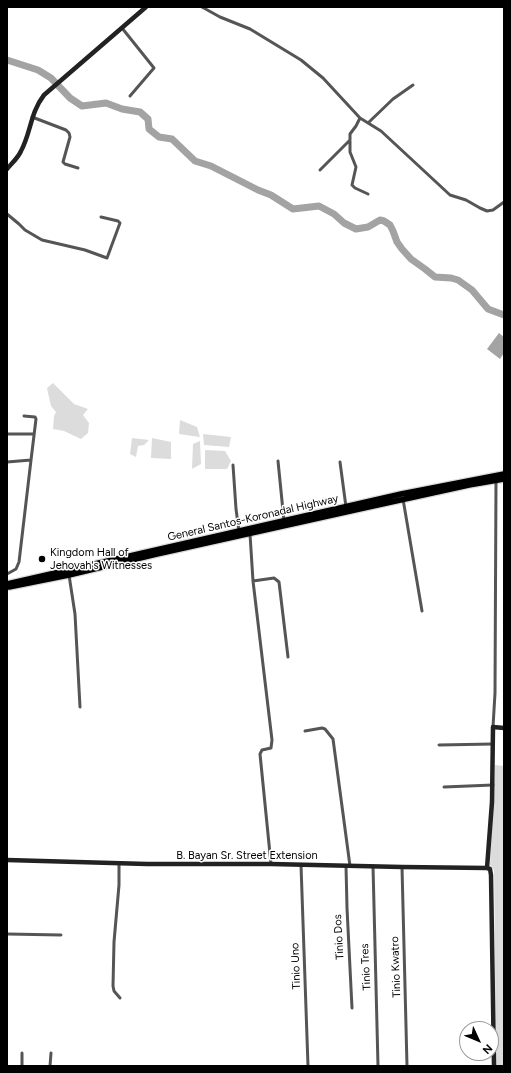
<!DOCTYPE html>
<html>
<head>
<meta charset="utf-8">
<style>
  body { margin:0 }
  #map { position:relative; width:511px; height:1073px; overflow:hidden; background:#fff; font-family:Figtree,sans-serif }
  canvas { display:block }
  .frame { position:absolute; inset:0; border:8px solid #000; pointer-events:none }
  .north { position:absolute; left:459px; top:1021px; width:40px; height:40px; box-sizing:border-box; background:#fff; border:1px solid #999; border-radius:50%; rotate:134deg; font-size:11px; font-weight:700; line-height:16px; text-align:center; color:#000 }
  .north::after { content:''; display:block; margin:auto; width:14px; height:18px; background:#000; clip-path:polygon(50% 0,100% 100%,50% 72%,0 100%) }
</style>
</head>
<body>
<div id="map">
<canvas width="511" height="1073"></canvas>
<div class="frame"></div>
<div class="north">N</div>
</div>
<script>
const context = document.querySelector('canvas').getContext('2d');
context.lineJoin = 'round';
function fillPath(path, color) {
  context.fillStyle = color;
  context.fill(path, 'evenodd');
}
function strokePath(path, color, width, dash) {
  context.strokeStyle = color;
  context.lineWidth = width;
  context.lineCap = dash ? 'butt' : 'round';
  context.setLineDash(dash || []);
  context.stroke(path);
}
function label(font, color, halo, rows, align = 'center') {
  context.font = font + ' Figtree,sans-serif';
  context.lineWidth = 3;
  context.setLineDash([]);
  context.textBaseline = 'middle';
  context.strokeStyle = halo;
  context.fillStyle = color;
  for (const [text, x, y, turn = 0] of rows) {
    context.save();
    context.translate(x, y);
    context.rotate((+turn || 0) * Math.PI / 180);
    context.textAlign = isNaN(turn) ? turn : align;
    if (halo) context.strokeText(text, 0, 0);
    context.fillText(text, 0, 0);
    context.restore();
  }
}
fillPath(new Path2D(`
  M53,383L74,404L88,409L83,415L89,423L88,433L81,439L64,431L53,429L54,416L56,412L51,406L47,388Z
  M180,420L197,427L200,437L179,434Z
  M203,434L231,437L229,447L204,445Z
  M132,438L149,440L144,445L138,446L136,457L130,454Z
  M152,438L171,442V459L151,458Z
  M200,441L201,464L192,469L193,444Z
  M205,450L225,451L231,461L227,469H205Z
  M495,765L504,766V1066H496L494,870L490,865Z`), '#dcdcdc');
fillPath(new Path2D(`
  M499,333L504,337V353L500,359L487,349Z`), '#a3a3a3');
strokePath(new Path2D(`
  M7,60L38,70L51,78L70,98L82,106L106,103L122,109L140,112L148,119L149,129L159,137L172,139L195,161L211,166L258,190L271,195L293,209L319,206L334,214L344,223L356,229L368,227L380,220L384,221L390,225L393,231L397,242L402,249L411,259L425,269L435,277L451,278L458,280L472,290L488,309L504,315`), '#a3a3a3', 7);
const highway = new Path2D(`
  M7,584L401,494L504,474
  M9,587L69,575L157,554L364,508L469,485L504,479`);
strokePath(highway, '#dbdbdb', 8);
strokePath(new Path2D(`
  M202,7L220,17L250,29L301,60L323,78L360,118L381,131L450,195L466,200L480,208L487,211L493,210L504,202
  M122,28L154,68L130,96
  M32,117L66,130L69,133L70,137L63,162L65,164L78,168
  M360,118L356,126L350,134V152L356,167L352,185L355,188L368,194
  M368,123L393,99L413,85
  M320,170L350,140
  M7,214L19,224L25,230L42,240L85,250L107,258L120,223L118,221L101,217
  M7,434H34
  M278,461L284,521
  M7,462L31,460L36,419L35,417L24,416
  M340,462L346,507
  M233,465L236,509L239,531
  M403,499L422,611
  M250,534L253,581L272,740L271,748L262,750L260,754L271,864
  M7,574L16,569L19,562L31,460
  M69,575L75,614L80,707
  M253,581L274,578L279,582L288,657
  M493,727L495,693L496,480
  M305,731L322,728L325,729L333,739L350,866
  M439,745L493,744
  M444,787L493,785
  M119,863V885L114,942L113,986L114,991L120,998
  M301,865L308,1066
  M346,866L347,908L352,1008
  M373,866L378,1066
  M402,867L407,1066
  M7,934L61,935
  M22,1066V1053
  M50,1066L51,1053`), '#555', 3);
strokePath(new Path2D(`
  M7,169C12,163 18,158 21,151C31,133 30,113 44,95L146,7
  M7,860L147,864H271L402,867L487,868
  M494,1066L491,875L490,869L487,868L492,802L493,727L504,728`), '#222', 4.5);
strokePath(highway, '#000', 5.5);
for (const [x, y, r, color] of [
  [42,559,4,"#000"]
]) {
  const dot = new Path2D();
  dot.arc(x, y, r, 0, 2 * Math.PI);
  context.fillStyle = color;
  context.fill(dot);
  strokePath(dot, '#fff', 1.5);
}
label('11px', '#000', '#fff', [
  ["General Santos-Koronadal Highway",253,518,-13],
  ["B. Bayan Sr. Street Extension",247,856],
  ["Tinio Dos",339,937,-93],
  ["Tinio Uno",296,966,-92],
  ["Tinio Tres",366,967,-93],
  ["Tinio Kwatro",396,967,-92]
]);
label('11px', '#000', '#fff', [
  ["Kingdom Hall of",50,553],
  ["Jehovah's Witnesses",50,566]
], 'left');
</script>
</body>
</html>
